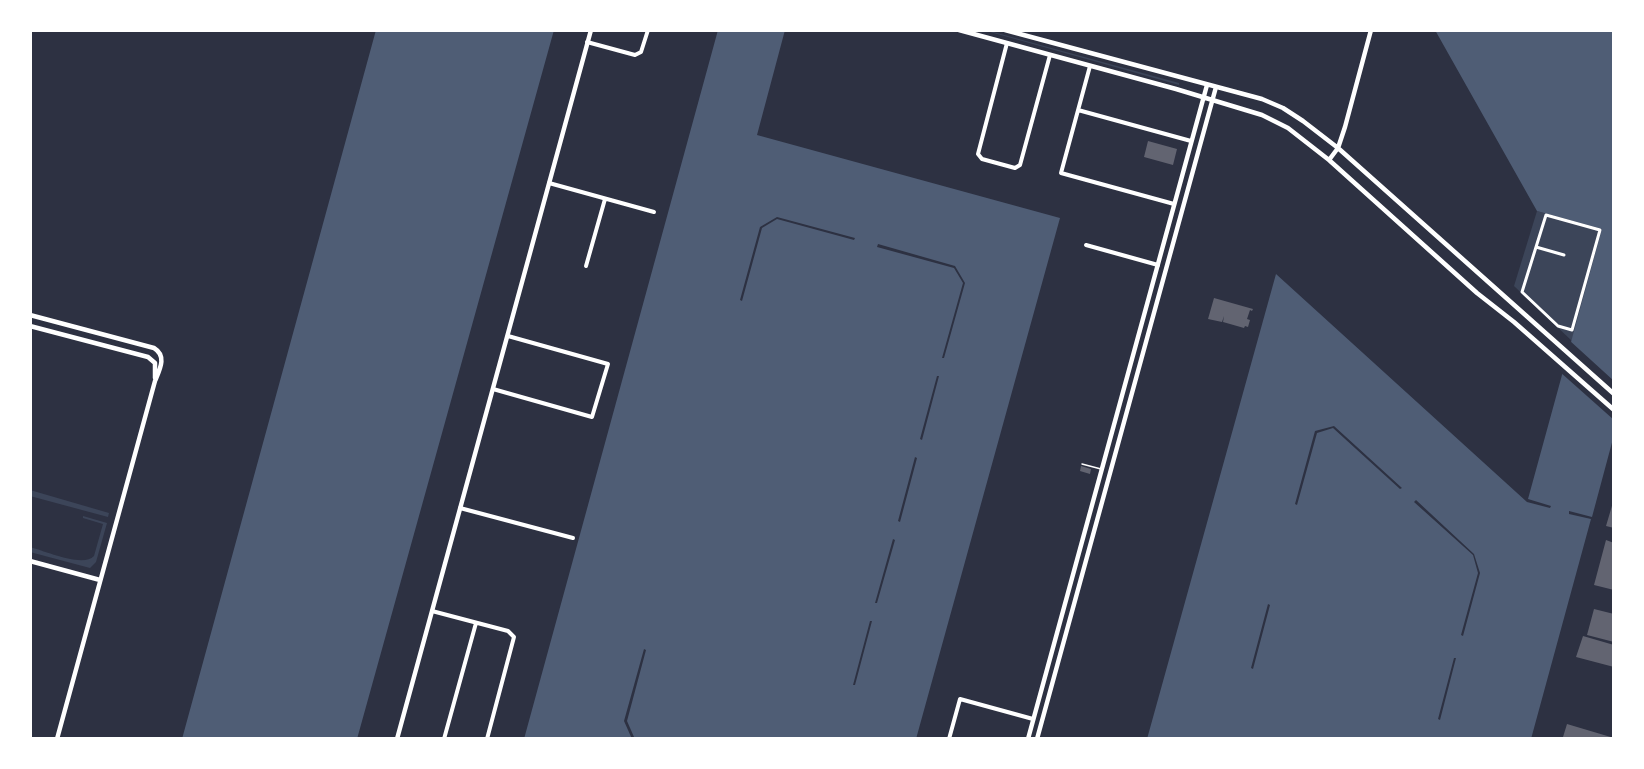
<!DOCTYPE html>
<html>
<head>
<meta charset="utf-8">
<style>
  body { margin:0 }
  #map { position:relative; width:1644px; height:769px; overflow:hidden; background:#2d3142; font-family:"Archivo Narrow",sans-serif }
  canvas { display:block }
  .frame { position:absolute; inset:0; border:32px solid #fff; pointer-events:none }
</style>
</head>
<body>
<div id="map">
<canvas width="1644" height="769"></canvas>
<div class="frame"></div>
</div>
<script>
const context = document.querySelector('canvas').getContext('2d');
context.lineJoin = 'round';
function fillPath(path, color) {
  context.fillStyle = color;
  context.fill(path, 'evenodd');
}
function strokePath(path, color, width, dash) {
  context.strokeStyle = color;
  context.lineWidth = width;
  context.lineCap = dash ? 'butt' : 'round';
  context.setLineDash(dash || []);
  context.stroke(path);
}
fillPath(new Path2D(`
  M983,30H986L1179,83V85Z
  M1537,211L1603,229L1572,341L1514,286Z
  M30,490L109,513L108,517L30,496Z
  M83,516L107,523L96,562L90,568L30,552V547C45,551 83,568 94,556L103,524L83,518Z`), '#3c4559');
fillPath(new Path2D(`
  M376,30H554L357,739H182Z
  M718,30H785L757,135L1060,218L916,739H524Z
  M1435,30H1614V435L1592,517L1569,511V514L1591,519L1531,739H1147L1276,274L1527,502L1550,508L1551,506L1528,499L1602,229L1537,211Z`), '#4f5d75');
fillPath(new Path2D(`
  M777,217L855,238L854,240L777,219L762,228L742,301L740,300L760,227Z
  M878,244L955,266L965,283L944,358H942L963,283L954,268L877,247Z
  M1569,340L1614,381V420L1560,372Z
  M937,376H939L922,440L920,439Z
  M1334,426L1402,488L1400,489L1333,428L1317,433L1297,505L1295,504L1315,431Z
  M915,457L917,458L900,522L898,521Z
  M1416,500L1474,554L1480,573L1463,636L1461,635L1478,573L1473,555L1414,502Z
  M893,539L895,540L877,603H875Z
  M1268,604L1270,605L1253,669L1251,668Z
  M870,621H872L855,685H853Z
  M644,649L646,650L627,721L634,737L637,739H632L624,721Z
  M1454,658H1456L1440,720L1438,719Z`), '#2d3142');
fillPath(new Path2D(`
  M1148,141L1177,149L1173,165L1144,157Z
  M1214,298L1253,309L1252,311L1250,310L1247,319L1250,320L1248,327L1245,326L1244,328L1223,322L1224,316L1222,322L1208,319Z
  M1081,466L1091,469L1090,474L1080,471Z
  M1614,499V528L1606,526Z
  M1606,540L1614,543V590L1594,585Z
  M1594,609L1614,614V642L1587,635Z
  M1583,636L1614,645V667L1576,657Z
  M1567,724L1614,738V739L1563,737Z`), '#626471');
strokePath(new Path2D(`
  M1082,464L1101,469`), '#fff', 1.5);
strokePath(new Path2D(`
  M1546,215L1600,230L1572,330L1558,326L1522,292Z
  M1536,247L1564,255`), '#fff', 3);
strokePath(new Path2D(`
  M587,42L635,55L641,52L648,30
  M1007,43L978,154L982,159L1015,168L1020,165L1050,55
  M1090,66L1061,173L1174,204
  M1078,110L1191,141
  M549,183L654,212
  M1086,245L1158,265
  M586,266L605,199
  M493,389L592,417L608,364L508,336
  M460,508L573,538
  M432,611L508,631L514,637L487,739
  M444,739L476,623
  M949,739L960,699L1033,719`), '#fff', 4);
strokePath(new Path2D(`
  M959,30L1176,89L1262,115L1288,128L1329,160L1477,293L1514,322L1614,410
  M1005,30L1262,99L1283,108L1303,121L1338,148L1614,394
  M1329,160L1338,148L1345,127L1371,30
  M30,315L154,348C167,356 160,369 155,381L57,739
  M30,326L148,357L155,363V378
  M30,561L100,580
  M397,739L591,30
  M1028,739L1207,85
  M1037,739L1216,87`), '#fff', 4.5);
</script>
</body>
</html>
